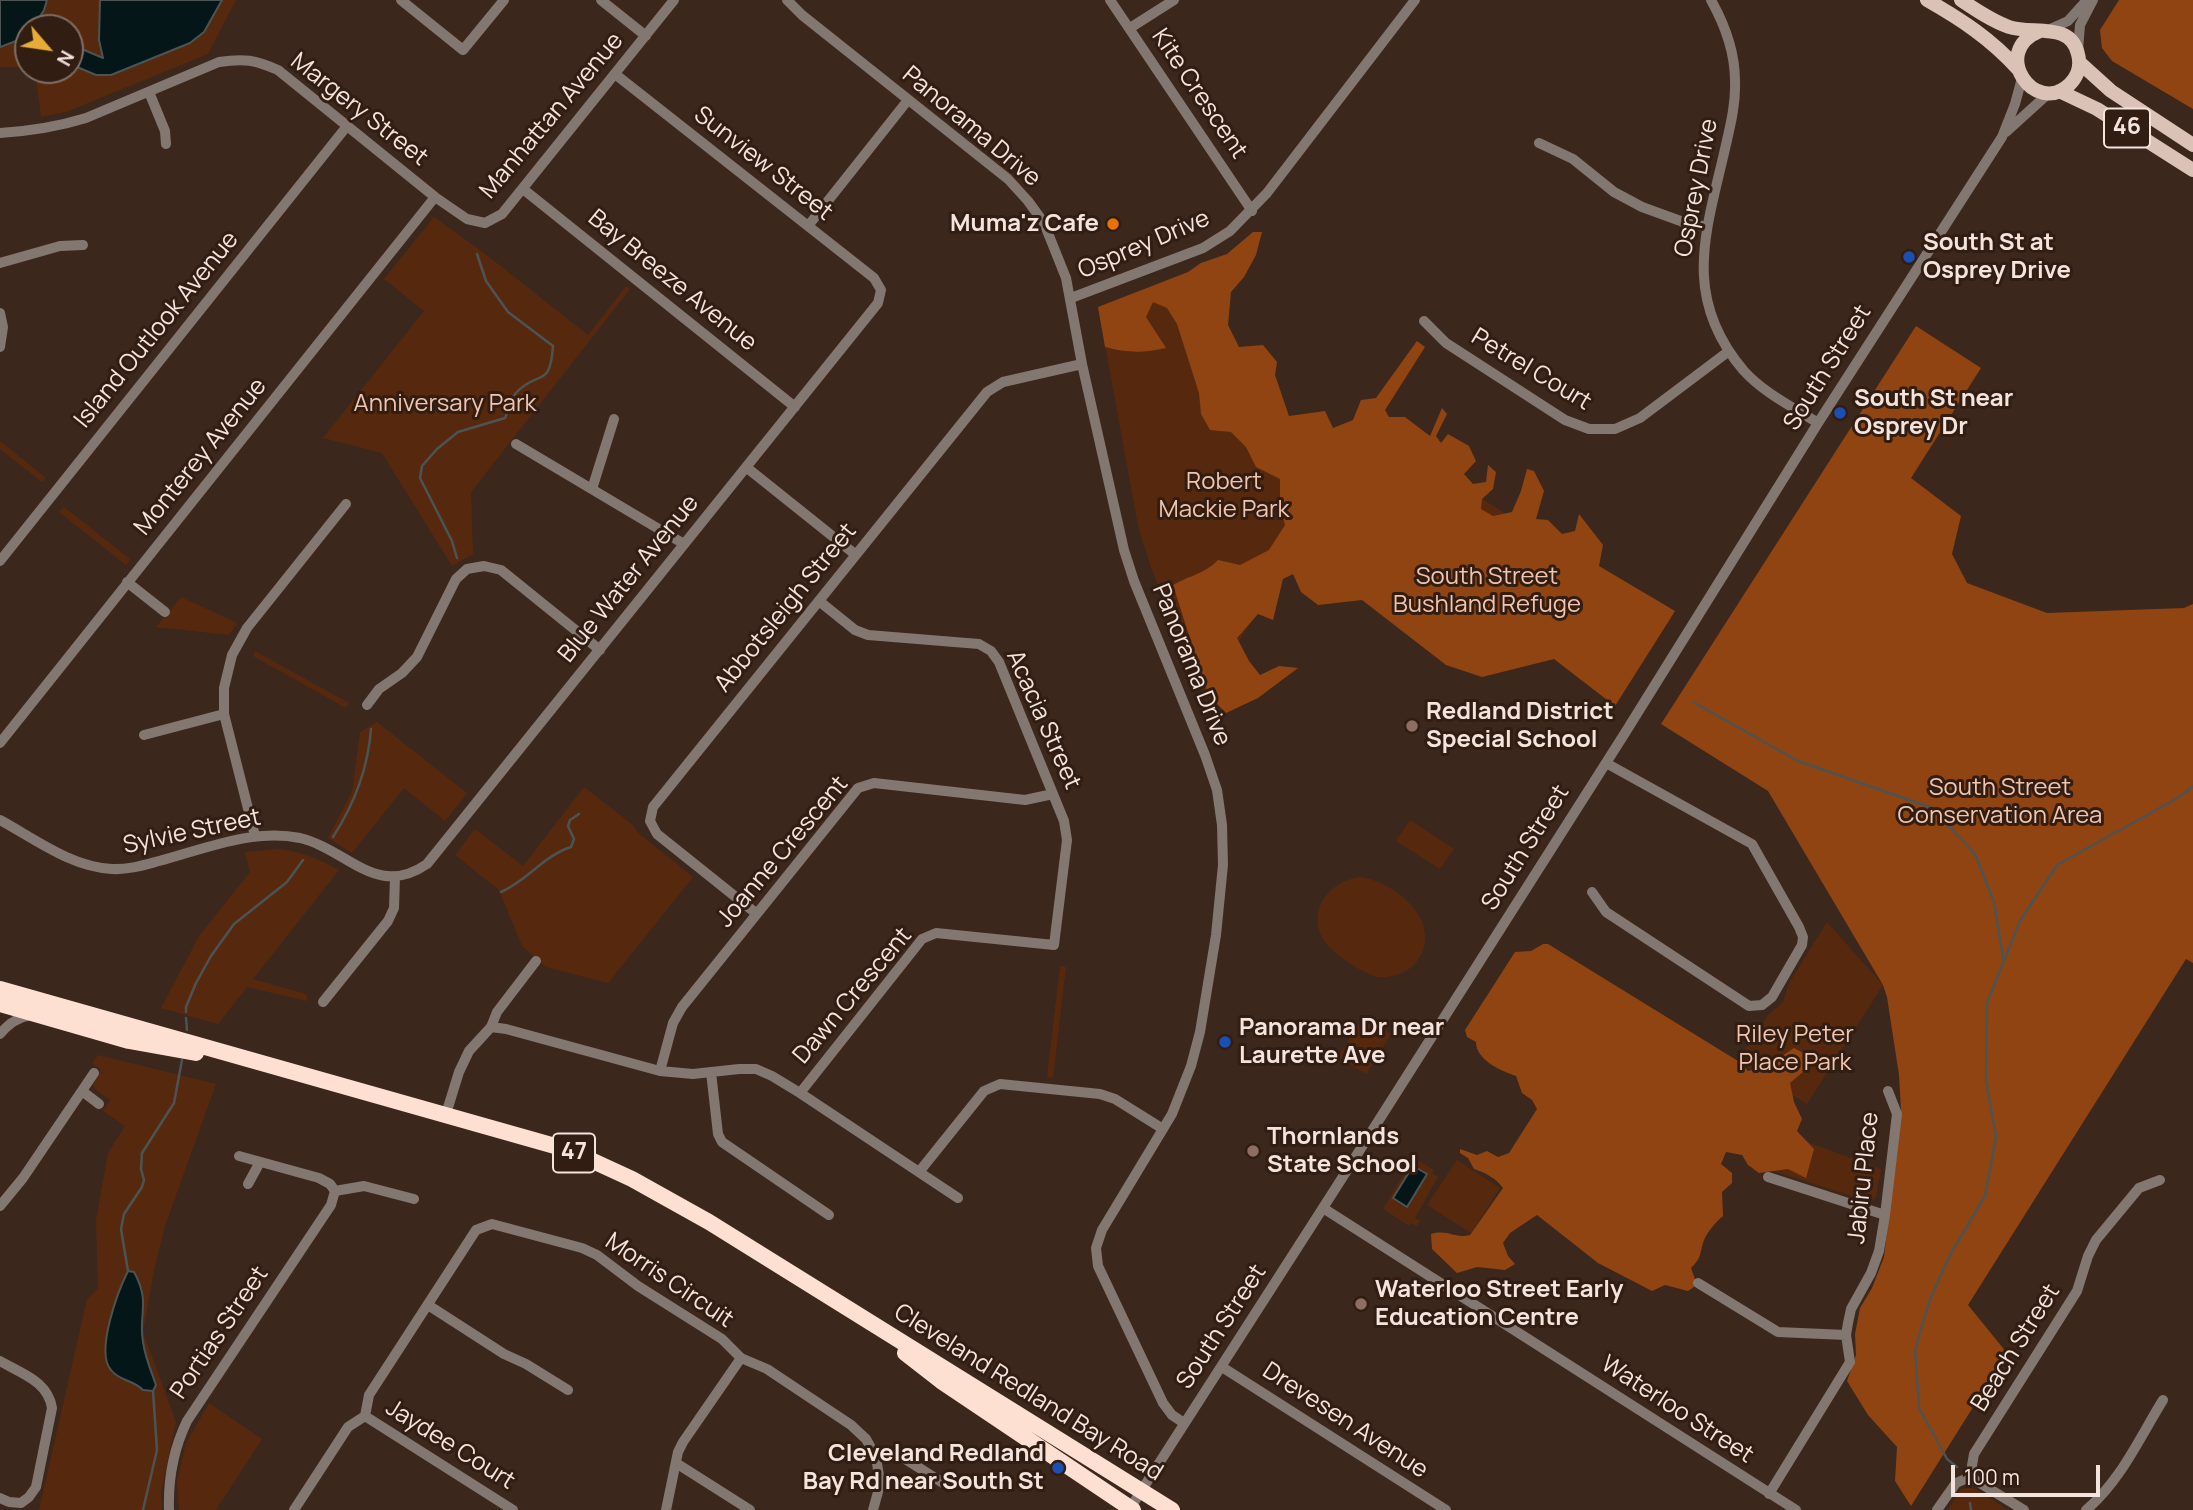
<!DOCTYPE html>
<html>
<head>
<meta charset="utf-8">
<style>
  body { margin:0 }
  #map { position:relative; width:2193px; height:1510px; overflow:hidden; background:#3c271c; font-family:Manrope,sans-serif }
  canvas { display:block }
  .north { position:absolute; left:14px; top:14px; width:70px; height:70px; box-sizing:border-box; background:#321d12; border:2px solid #7f6d63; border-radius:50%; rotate:119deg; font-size:19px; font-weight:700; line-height:28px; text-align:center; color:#f3e4dd }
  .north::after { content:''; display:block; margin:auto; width:24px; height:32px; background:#e6ac36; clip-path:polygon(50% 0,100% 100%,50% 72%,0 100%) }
  .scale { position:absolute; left:1951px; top:1465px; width:149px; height:32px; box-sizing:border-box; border:4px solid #f3e4dd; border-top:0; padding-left:9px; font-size:21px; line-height:24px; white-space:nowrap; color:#f3e4dd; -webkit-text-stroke:5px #321d12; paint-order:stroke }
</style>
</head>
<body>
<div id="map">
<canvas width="2193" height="1510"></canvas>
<div class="north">N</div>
<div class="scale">100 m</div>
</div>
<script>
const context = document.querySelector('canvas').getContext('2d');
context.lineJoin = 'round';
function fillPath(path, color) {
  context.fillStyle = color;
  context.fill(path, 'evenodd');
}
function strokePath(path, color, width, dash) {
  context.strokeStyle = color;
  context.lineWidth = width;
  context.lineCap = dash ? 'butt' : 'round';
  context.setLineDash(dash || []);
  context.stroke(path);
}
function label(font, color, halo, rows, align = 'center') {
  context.font = font + ' Manrope,sans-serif';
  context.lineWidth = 6;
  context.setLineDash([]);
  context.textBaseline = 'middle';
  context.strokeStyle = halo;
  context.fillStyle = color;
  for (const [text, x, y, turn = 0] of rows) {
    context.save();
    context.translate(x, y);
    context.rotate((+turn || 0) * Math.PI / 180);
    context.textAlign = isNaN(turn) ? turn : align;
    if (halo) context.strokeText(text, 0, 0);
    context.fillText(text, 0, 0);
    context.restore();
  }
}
fillPath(new Path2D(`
  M0,0H236L208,54L66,112L41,117L35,70H70V28H28V67H0Z
  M434,217L488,256L588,335L626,286L630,289L471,492L473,554L452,566L382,453L323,438L424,311L384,279Z
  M1188,272L1320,475L1417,341L1425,347L1373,430L1671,618L1615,706L1554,659L1482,677L1362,600L1318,605L1287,566L1204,696L1151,568L1138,526L1098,307Z
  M0,441L46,478L42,482L0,449Z
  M64,507L130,559L126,565L59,512Z
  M181,597L237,623L229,635L156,627Z
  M255,651L349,703L346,708L253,656Z
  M377,722L467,793L445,821L404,788L352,853L328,838L352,792L360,732Z
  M584,787L633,825L637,832L693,877L608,983L546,967L522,946L499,890L455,855L475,829L523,866Z
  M1410,820L1454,849L1440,869L1396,841Z
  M279,849C302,852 319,859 339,870L253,979L306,994L307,1001L247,987L218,1024L161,1008L199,936L250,872L245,852Z
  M1360,877C1392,881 1438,916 1422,953C1417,963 1409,971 1399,974C1392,976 1385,978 1378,977C1365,975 1332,953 1325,942C1305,912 1329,881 1360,877Z
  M1827,922L1883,985L1807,1104L1738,1061L1769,1014L1783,1002L1789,983Z
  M1060,966L1066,967L1053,1078L1047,1077Z
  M1364,1016L1391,1034L1366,1074L1338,1057Z
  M98,1055L216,1084L165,1226L154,1270L143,1332L176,1422L161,1492L162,1510H39L87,1299L98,1289L96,1220L108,1153L125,1126L103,1111L110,1100L95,1089L93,1085L101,1070L92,1063Z
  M1788,1135L1881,1169L1876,1197L1871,1202L1767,1169Z
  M1414,1158L1434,1170L1432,1173L1438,1177L1415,1218L1420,1221L1417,1226L1411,1223L1409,1226L1383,1209Z
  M1457,1160L1500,1188L1471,1233L1427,1205Z
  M209,1403L262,1439L216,1510H179L177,1481L186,1443Z
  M1972,1487L2008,1510H1948L1961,1489Z`), '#56290e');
fillPath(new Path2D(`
  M2119,0H2193V109L2112,61L2102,48L2100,30Z
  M1253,232H1262L1256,255L1244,277L1231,292L1228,325L1239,347L1263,345L1277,362L1275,375L1289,416L1325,411L1333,428L1353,420L1361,400L1376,398L1417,341L1425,347L1385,410L1389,417H1405L1430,436L1442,408L1447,414L1436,436L1441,443L1448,434L1469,446L1476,461L1464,474L1473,484L1486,482L1488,465L1496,472L1493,489L1482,499L1481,509L1493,516L1512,512L1521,491L1527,469L1534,471L1544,491L1536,519L1548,520L1562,534L1575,531L1579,514L1603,545L1599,566L1675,611L1615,706L1554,659L1482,677L1446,665L1362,600L1318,605L1301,592L1293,574L1283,579L1273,620L1258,614L1237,638L1249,661L1260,675L1279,666L1298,668L1258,698L1226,713L1208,695L1173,585C1191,575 1204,574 1218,560L1240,565L1269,550L1285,525L1280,505V479L1256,467L1246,447L1231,432L1210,430L1201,414L1199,393L1177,324L1167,308L1153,302L1146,317L1166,348C1145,353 1126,353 1105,347L1098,307L1188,272L1201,263L1227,254Z
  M1916,326L1981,368L1911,478L1961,516L1952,554L1967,583L2047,613L2184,608L2193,604V963L2186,959L1968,1305L2007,1353L1911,1506L1895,1481L1897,1447L1868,1415L1847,1381L1856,1355L1855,1334L1860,1308L1872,1288L1884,1257L1901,1110L1899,1075L1887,997L1883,985L1768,791L1661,724Z
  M1543,944H1548L1738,1061L1748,1071L1767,1066L1794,1048L1805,1054L1804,1071L1790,1083L1794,1102L1802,1119L1797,1131L1814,1149L1806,1178L1788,1169L1759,1173L1748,1165L1742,1155L1726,1152L1721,1164L1732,1173V1183L1722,1192L1723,1216C1715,1223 1706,1233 1703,1243C1699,1257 1701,1258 1691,1268L1695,1279L1694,1287L1688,1291L1665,1285L1652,1291L1598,1263L1537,1215L1510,1233L1503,1243L1508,1256L1515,1264L1505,1270L1477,1267L1457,1273L1432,1249L1431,1234C1450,1229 1453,1239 1470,1235L1503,1188C1495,1177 1485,1173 1474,1169L1468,1158L1460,1153V1149L1477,1155L1487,1151L1498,1157L1509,1153L1537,1109L1532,1100L1522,1093L1516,1076C1501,1071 1476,1060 1476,1042L1467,1037L1465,1030L1515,952L1531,951Z`), '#904412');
const water = new Path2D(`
  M0,0H47L44,10L36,23L28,26L32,28H28V46L16,41L0,47Z
  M100,0H222L204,32L190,43L111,75H96L70,64V44L103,58L99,40Z
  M1413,1166L1427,1174L1407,1207L1393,1198Z
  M128,1271L134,1272C151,1303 138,1314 143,1342C145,1357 151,1371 156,1385L153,1391L143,1390C134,1380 119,1381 111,1370C95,1352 118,1291 128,1271Z`);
fillPath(water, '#051618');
strokePath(water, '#4c5453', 2);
strokePath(new Path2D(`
  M457,558L452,541L420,478L422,466L437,449L458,432L505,418C509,410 509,400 516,393C538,369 550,390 553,346L508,312L486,281L477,254
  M1693,702L1798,761L1932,808L1975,854L1994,902L2003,958
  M333,837C355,803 368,769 371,729
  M501,892C527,881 543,856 571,847L574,839L568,826L570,820L579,814
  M186,1012V1007L196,983L211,956L234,924L287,882L303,860
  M186,1018L187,1030
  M128,1271L121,1229L124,1214L142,1187L144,1180L141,1169L142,1153L174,1103L182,1060
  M1957,1467L1947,1459L1919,1408L1915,1350L1930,1299L1950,1255L1985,1196L1996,1137L1986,1080L1987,1003L2020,921L2057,865L2181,796L2193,786
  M1970,1503L1971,1510
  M143,1510L157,1450L153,1391`), '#4c5453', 2.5);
strokePath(new Path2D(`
  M401,0L463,50L504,0
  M601,0L646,36
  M787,0L802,15L1008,179L1028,201L1044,223L1066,278L1082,364L1124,550L1134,581L1205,755L1217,790L1222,825L1223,865L1216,935L1200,1032L1191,1066L1172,1114L1102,1230L1096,1248L1098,1266L1163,1403L1172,1415L1184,1423
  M1110,0L1252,211
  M1711,0C1725,25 1735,52 1735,81C1736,104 1730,127 1725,149C1706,232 1681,297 1744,371C1764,393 1793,407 1818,423
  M1130,28L1174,0
  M2048,30L2068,21L2087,0
  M2078,50L2080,25L2093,0
  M149,92L165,131L166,144
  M2006,132L2049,93
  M0,133C30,131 57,127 86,118L219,62C244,58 255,60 278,70L435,197L467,219L485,223L502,214L674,0
  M1539,143L1573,159L1614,192L1642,207L1686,223L1707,227
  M523,189L795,407
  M808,226L908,100
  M0,263L60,246L83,245
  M1071,298L1203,248L1230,231L1267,193L1415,0
  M0,313L3,327L0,347
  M1424,321L1446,343L1565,420L1589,429H1615L1640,418L1729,351
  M516,444L684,544
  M746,467L856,555
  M592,489L614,419
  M0,561L347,126
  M127,582L165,612
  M367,705L379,689L402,673L417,657L456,579L467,569L484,566L501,570L600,650
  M144,735L224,714
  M0,743L435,197
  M0,820C35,839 71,867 112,869C128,870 144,865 159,861C204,849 254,828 300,838C349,850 376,899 427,864L878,303L881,290L874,278L615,74
  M255,836L224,714V688L232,655L247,628L346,504
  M1592,892L1606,912L1749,1006L1762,1005L1772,997L1802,945L1803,937L1799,927L1752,844L1606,763
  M757,914L657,834L650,821L653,807L987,392L1003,382L1082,364
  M323,1002L388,921L394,908L395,877
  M491,1027L506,1029L660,1071L693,1074L739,1069H756L772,1076L800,1093L922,939L936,933L1054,945L1067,840L1064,821L999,662L991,651L979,644L868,635L855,630L819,601
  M0,1034C8,1024 18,1017 31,1015
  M660,1071L673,1023L682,1007L858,788L874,783L1025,800L1053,794
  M711,1072L718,1134L722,1142L829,1215
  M82,1091L99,1104
  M800,1093L958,1198
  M446,1114L459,1072L469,1051L491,1027L497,1012L536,961
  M239,1156L319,1178L330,1184L335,1191
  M919,1172L984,1091L1000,1084L1100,1094L1115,1099L1163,1129
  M1768,1177L1885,1215
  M248,1184L260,1162
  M335,1191L364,1186L414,1199
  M0,1206L23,1178L94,1073
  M1323,1208L1796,1510
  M1698,1283L1778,1332L1846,1335
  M428,1305L504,1354L526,1364L568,1390
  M0,1361C22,1374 48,1381 52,1408L36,1487L29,1497L21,1503L9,1502L0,1498
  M1222,1367L1446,1510
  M365,1416L513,1510
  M876,1457H902L943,1483
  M676,1463L750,1510
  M1970,1477L2024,1510
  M1769,1494L1850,1362L1846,1335L1848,1323L1851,1309L1871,1273L1879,1251L1885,1215L1897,1114L1888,1091
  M169,1510C168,1478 173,1450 187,1421L331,1205L335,1191
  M294,1510L348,1427L365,1416L369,1395L476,1230L492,1224L582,1248L597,1255L638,1286L722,1339L741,1358L767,1369L851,1425L866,1439L876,1457L879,1476L878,1492L873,1510
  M666,1510L678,1452L683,1442L741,1358
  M1129,1510L1337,1186L1625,733L1818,423L2002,137L2015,104L2022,78
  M1937,1510L1956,1483L1970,1477L1974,1454L2077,1291L2088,1256L2096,1240L2139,1188L2160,1180
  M2086,1510C2120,1482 2140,1437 2163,1400`), '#837772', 10);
strokePath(new Path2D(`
  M1927,0C1962,20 1991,39 2018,69
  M1961,0C1976,10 1992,21 2009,27C2032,35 2071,21 2078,54C2081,65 2078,76 2070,84C2035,118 1989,51 2040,31
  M2080,63L2111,91L2193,145
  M2059,91L2097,109L2193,170`), '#dac2b6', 14);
strokePath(new Path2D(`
  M0,989L569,1150L632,1179L709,1222L1172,1510
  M0,1004L129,1041L196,1053
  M905,1353L941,1381L1133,1510`), '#fde0d2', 16);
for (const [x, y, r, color] of [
  [1113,224,7,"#e8710a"],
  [1909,257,7,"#1a4fb4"],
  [1840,413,7,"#1a4fb4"],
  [1412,726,7,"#8d6e63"],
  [1225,1042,7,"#1a4fb4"],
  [1253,1151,7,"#8d6e63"],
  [1361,1304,7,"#8d6e63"],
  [1058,1468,7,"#1a4fb4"]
]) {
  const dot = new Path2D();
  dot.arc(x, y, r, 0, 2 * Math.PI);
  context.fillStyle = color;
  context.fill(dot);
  strokePath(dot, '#321d12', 2.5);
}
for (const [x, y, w] of [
  [2127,128,46],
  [574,1153,42]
]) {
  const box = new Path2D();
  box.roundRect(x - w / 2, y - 19.5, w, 39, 5);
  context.fillStyle = '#321d12';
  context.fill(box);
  strokePath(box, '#f3e4dd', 2);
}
label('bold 23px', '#f3e4dd', null, [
  ["46",2127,128],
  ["47",574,1153]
]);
label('24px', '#f3e4dd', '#321d12', [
  ["Kite Crescent",1199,94,56],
  ["Margery Street",359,110,38],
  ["Manhattan Avenue",552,116,-50],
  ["Panorama Drive",971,127,40],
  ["Sunview Street",763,164,38],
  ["Osprey Drive",1697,188,-79],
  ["Osprey Drive",1144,245,-23],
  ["Bay Breeze Avenue",672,281,39],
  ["Island Outlook Avenue",157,330,-51],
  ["South Street",1828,368,-58],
  ["Petrel Court",1531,370,31],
  ["Monterey Avenue",201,457,-51],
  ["Blue Water Avenue",629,579,-51],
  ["Abbotsleigh Street",786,608,-51],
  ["Panorama Drive",1191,665,68],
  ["Acacia Street",1043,720,66],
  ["Sylvie Street",192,832,-12],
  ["South Street",1526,848,-58],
  ["Joanne Crescent",783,852,-50],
  ["Dawn Crescent",853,996,-50],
  ["Jabiru Place",1864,1178,-84],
  ["Morris Circuit",669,1281,34],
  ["South Street",1222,1327,-57],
  ["Portias Street",220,1333,-56],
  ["Beach Street",2016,1348,-58],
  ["Cleveland Redland Bay Road",1028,1393,32],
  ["Waterloo Street",1677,1410,33],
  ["Drevesen Avenue",1345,1421,33],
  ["Jaydee Court",450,1445,32]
]);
label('bold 24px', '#f3e4dd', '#321d12', [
  ["Muma'z Cafe",1099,224,"right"],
  ["South St at",1923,243],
  ["Osprey Drive",1923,271],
  ["South St near",1854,399],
  ["Osprey Dr",1854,427],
  ["Redland District",1426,712],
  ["Special School",1426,740],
  ["Panorama Dr near",1239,1028],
  ["Laurette Ave",1239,1056],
  ["Thornlands",1267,1137],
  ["State School",1267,1165],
  ["Waterloo Street Early",1375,1290],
  ["Education Centre",1375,1318],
  ["Cleveland Redland",1044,1454,"right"],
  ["Bay Rd near South St",1044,1482,"right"]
], 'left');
label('24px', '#f1c4ae', '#321d12', [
  ["Anniversary Park",445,404],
  ["Robert",1224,482],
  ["Mackie Park",1224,510],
  ["South Street",1487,577],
  ["Bushland Refuge",1487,605],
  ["South Street",2000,788],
  ["Conservation Area",2000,816],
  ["Riley Peter",1795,1035],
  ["Place Park",1795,1063]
]);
</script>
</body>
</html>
